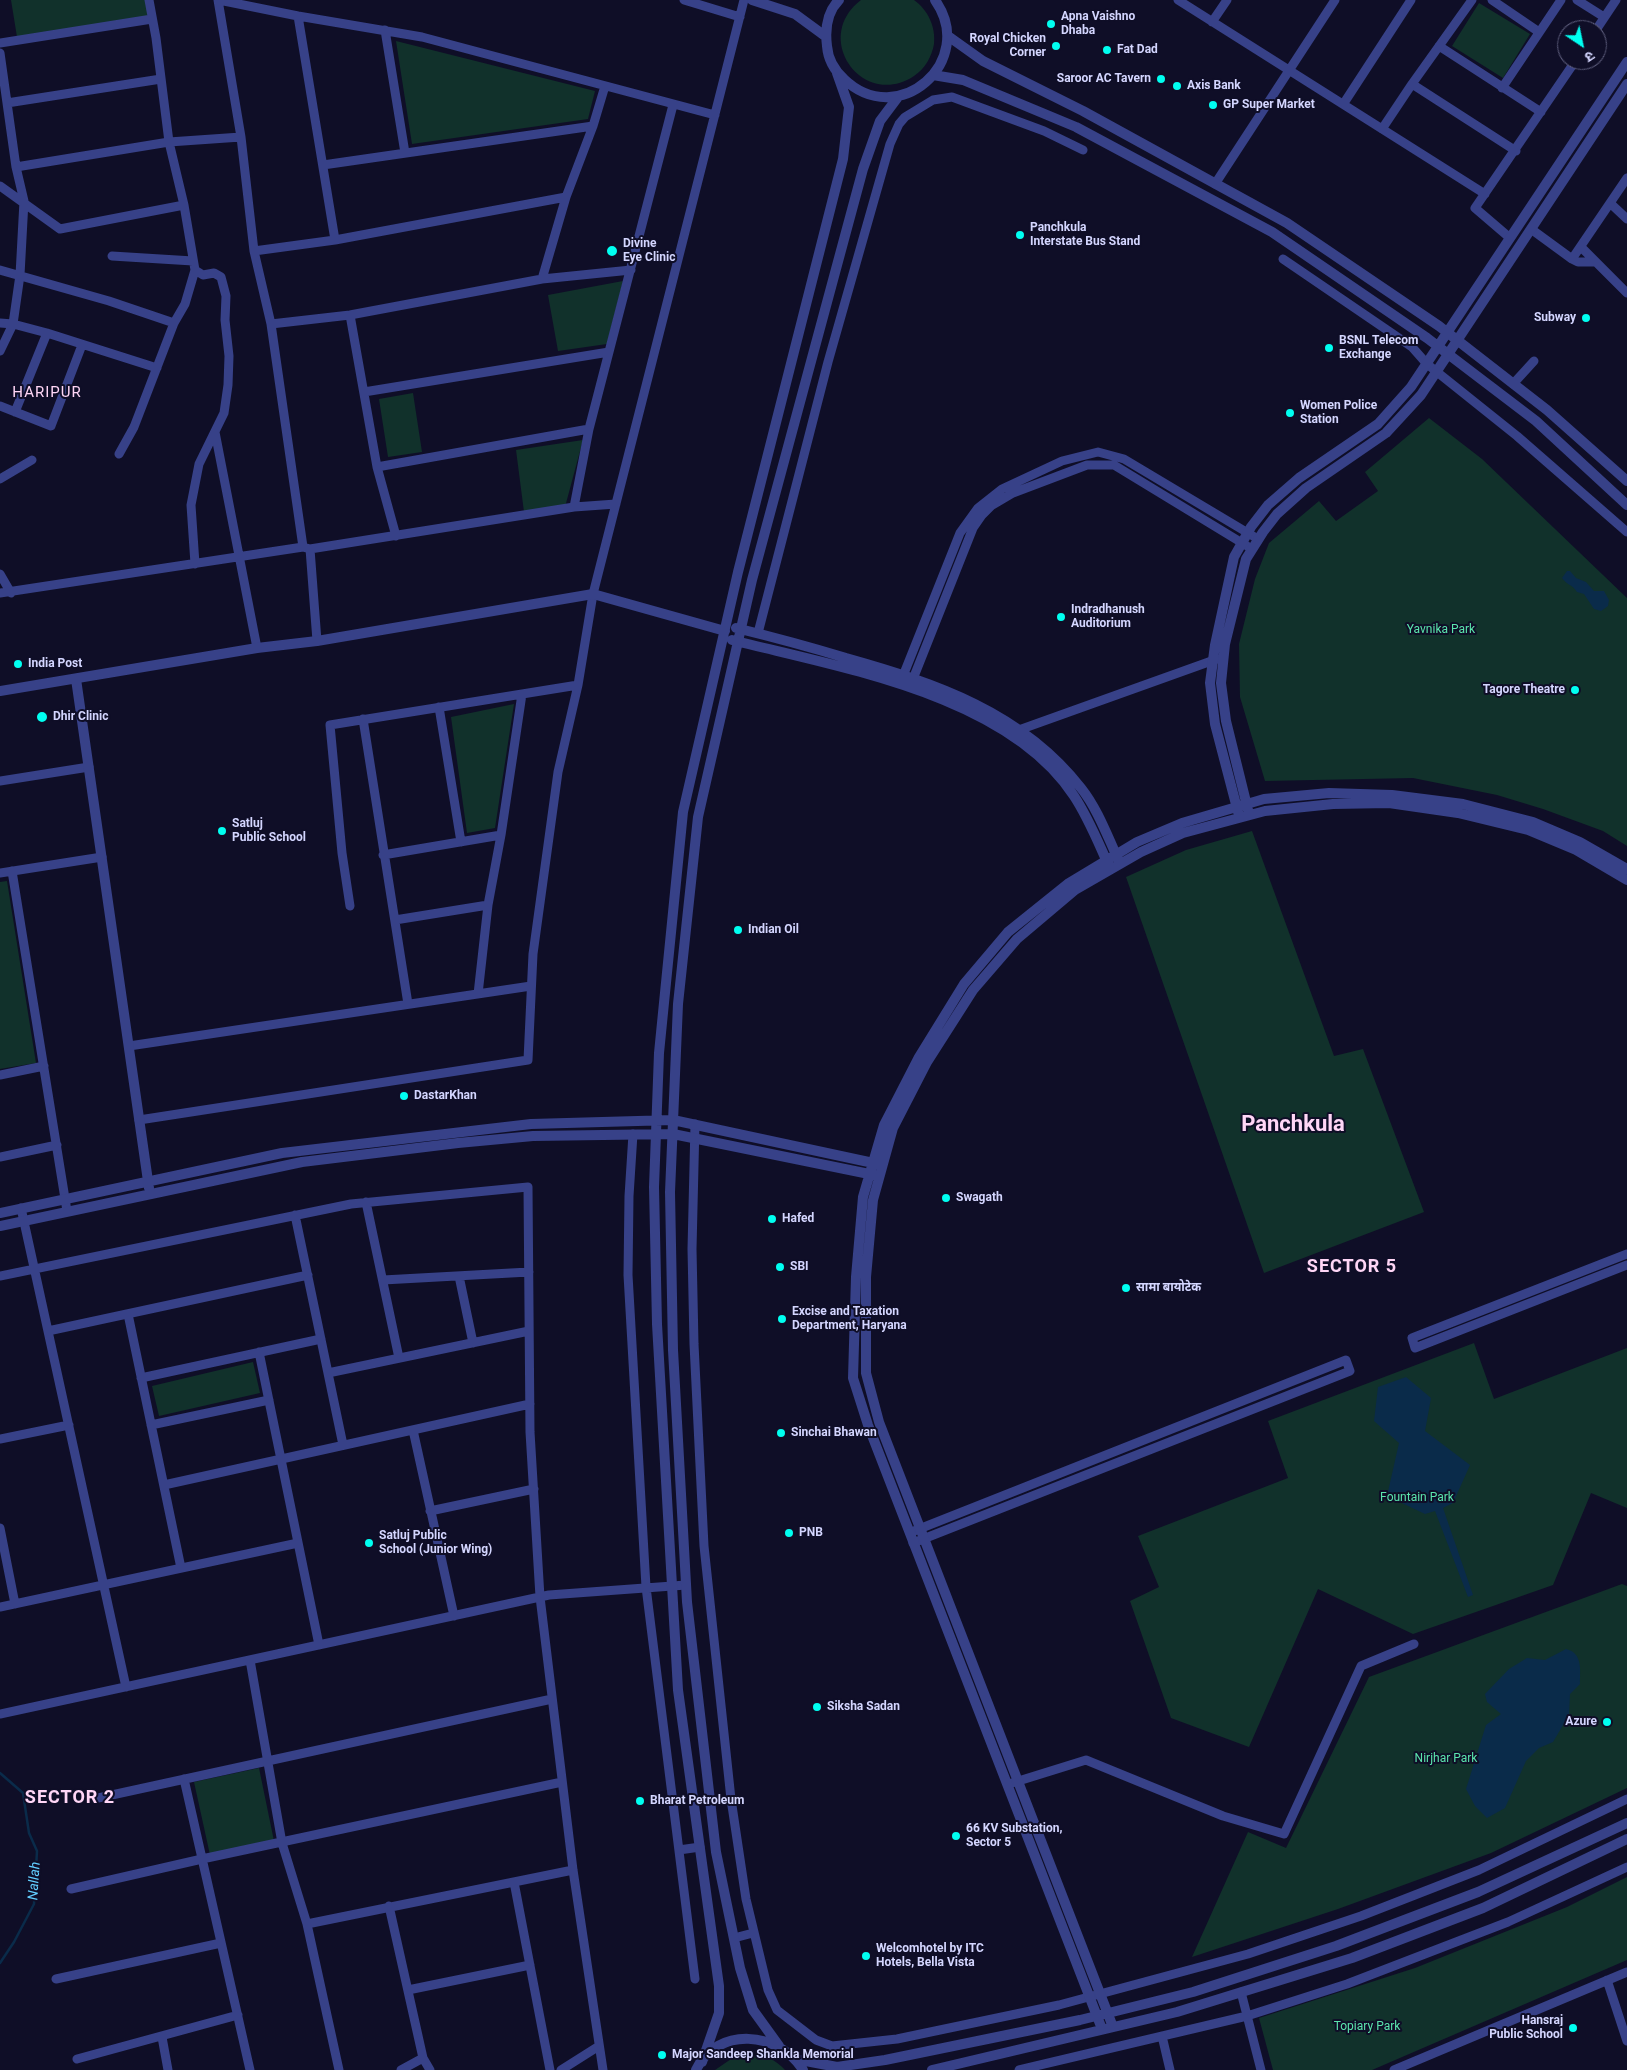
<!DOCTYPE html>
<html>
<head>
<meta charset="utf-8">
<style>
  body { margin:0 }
  #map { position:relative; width:1627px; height:2070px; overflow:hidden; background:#0f0e27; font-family:Roboto,"Noto Sans Devanagari",sans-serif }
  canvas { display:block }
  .north { position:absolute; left:1557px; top:20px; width:50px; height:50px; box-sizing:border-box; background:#0f0e27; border:1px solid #5e5e7d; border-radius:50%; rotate:146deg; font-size:14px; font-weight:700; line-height:20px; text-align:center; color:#d4d6ff }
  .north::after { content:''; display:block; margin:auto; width:18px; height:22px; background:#00fff1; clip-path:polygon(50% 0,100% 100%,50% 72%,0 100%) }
</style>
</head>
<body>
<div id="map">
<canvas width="1627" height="2070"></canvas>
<div class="north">उ</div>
</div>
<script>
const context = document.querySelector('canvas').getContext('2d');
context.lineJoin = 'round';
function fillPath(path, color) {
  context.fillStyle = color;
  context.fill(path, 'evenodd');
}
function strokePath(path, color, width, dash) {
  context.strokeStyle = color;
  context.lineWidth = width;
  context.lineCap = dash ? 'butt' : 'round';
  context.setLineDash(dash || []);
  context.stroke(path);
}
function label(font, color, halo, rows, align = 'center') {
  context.font = font + ' Roboto,"Noto Sans Devanagari",sans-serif';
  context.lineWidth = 4;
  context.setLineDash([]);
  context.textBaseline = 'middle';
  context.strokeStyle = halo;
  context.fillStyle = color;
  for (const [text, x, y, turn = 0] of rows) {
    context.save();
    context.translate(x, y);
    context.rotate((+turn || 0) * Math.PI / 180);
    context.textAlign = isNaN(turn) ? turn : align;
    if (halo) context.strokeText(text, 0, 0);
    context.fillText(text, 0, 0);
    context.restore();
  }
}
fillPath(new Path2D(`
  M11,0H146L148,18L17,37Z
  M861,0H914C928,10 936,27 934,44C932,56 925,69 914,76C863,110 811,38 861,0Z
  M1479,3L1530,34L1503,78L1452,46Z
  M396,41L595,91L588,119L412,144Z
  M623,281L607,344L558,351L548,295Z
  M413,393L422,452L388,457L379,399Z
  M1429,418L1482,459L1627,598V846L1603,831L1543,809L1497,795L1413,778L1265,781L1240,697L1239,644L1255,579L1269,543L1319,501L1336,521L1378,491L1365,472Z
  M583,440L565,507L524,512L516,450Z
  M514,704L495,828L467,833L451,717Z
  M1252,831L1334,1056L1363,1049L1424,1212L1264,1273L1126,877L1186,850Z
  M7,881L36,1063L0,1069V882Z
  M1474,1343L1494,1399L1627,1348V1508L1591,1493L1553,1585L1413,1634L1318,1589L1249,1747L1171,1718L1130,1601L1159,1587L1138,1536L1288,1478L1268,1421Z
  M253,1362L260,1393L159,1416L152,1386Z
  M1622,1584L1627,1586V1788L1491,1853L1338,1909L1192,1957L1248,1832L1286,1848L1369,1677Z
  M259,1768L274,1841L210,1855L194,1782Z
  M1627,1877V1960L1372,2070H1273L1259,2018L1415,1968L1567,1907Z
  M752,2054C765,2055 776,2060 785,2070H715L734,2057Z`), '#11312b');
fillPath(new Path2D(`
  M1567,571H1570L1576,578L1586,582L1594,591H1604L1609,600L1608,606L1601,611L1594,609L1584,594L1577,592C1573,585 1567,585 1562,578Z
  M1406,1377L1431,1398L1425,1431L1470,1465L1453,1503L1443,1508L1473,1595L1468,1597L1435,1511L1425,1514L1387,1496L1399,1443L1374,1421L1378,1387Z
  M1566,1649C1583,1653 1580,1670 1580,1684L1570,1694L1569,1715L1553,1742L1539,1748L1526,1761L1505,1808L1487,1818L1475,1806L1466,1789L1486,1725L1501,1714L1487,1702L1485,1694L1509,1669L1527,1658L1545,1660Z`), '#0a2b4a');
strokePath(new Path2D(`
  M0,1773L23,1793L29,1833L37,1851L34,1904L14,1942L0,1963`), '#0a2b4a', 2.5);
strokePath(new Path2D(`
  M149,0L156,38L169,142L184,205L195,270L203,275L214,273L221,277L226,296L225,320L229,356L228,385L224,413L199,464L191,505L195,564
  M218,0L241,137L254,251L271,324L303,547L310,549L317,641
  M219,0L298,16L422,37L715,115
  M684,0L740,17
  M1178,0L1485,194
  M1492,0L1539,32
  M1577,0L1604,17
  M298,16L335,240
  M1212,22L1227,0
  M385,30L405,153
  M1596,30L1616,0
  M0,43L152,19
  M1439,46L1541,112
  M0,53L16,167L24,201L20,275L13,324L0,351
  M1412,84L1516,151
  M1502,88L1561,0
  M7,103L161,79
  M1344,103L1411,0
  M1382,129L1412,84L1472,0
  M323,165L593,126
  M16,167L169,142L241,137
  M1215,184L1335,0
  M0,186L60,229L184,205
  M1610,203L1627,219
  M1531,229L1572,259L1578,262H1595
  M1510,238L1475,208L1576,60
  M1581,247L1627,293
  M254,251L335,240L566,197
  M112,256L193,261
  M1283,259L1412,347L1427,364L1517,436L1627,532
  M1572,259L1627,178
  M0,270L109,301L174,323
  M542,279L566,197L593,126L605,86
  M350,315L377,467L396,536
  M0,323L13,324L47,333L157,368
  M271,324L350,315L542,279L631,270
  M1513,384L1534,361
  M364,392L609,352
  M0,406L51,426L82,345
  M15,412L47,333
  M215,432L257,648
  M119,454L134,427L174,323L185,304L195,270
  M377,467L589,429
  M0,479L32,460
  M574,507L589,429L673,105
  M310,549L574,507L616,504
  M0,574L11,593
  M0,593L303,547
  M758,633L828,362L890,144L899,124L905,117L933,100L952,97L1044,131L1083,150
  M901,681L960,533L978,508L1002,489L1062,461L1098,452L1124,459L1258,539
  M911,684L973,528L982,515L991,506L1013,493L1087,465H1114L1252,549
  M439,707L461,842
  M363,719L408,1004
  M1016,731L1217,659
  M0,781L89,767
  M383,855L501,835
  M12,871L67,1211
  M0,873L102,857
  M350,906L342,853L330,725L578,685
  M395,920L488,905
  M478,994L488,905L501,835L522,694
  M129,1046L531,986
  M0,1075L44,1066
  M139,1120L528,1060L533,954L558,772L578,685L593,594L744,0
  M695,1124L692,1249L694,1344L704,1546L731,1799L746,1899L768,1990L777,2010L816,2040L832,2046L897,2039L1059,2005L1248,1954L1361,1916L1479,1870L1627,1799
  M633,1134L629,1196L628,1275L646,1587L695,1979
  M0,1157L57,1145
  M366,1202L399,1358
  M21,1208L126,1687
  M295,1215L343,1445
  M1627,1254L1412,1338L1415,1348L1627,1265
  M0,1276L351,1204L528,1187L530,1432L540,1597L573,1870L603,2070
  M459,1276L473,1343
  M383,1280L529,1272
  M128,1314L181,1568
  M48,1331L308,1275
  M259,1352L319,1645
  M328,1373L529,1331
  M141,1378L321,1339
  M151,1425L269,1400
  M413,1430L454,1616
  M0,1439L69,1425
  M164,1485L530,1404
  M430,1511L534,1489
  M0,1528L15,1604
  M913,1543L1350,1371L1346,1360L914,1531
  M0,1607L298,1543
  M250,1660L282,1843L307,1924L339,2070
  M0,1714L549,1595L686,1585
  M184,1779L250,2070
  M1012,1783L1086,1760L1223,1816L1284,1834L1361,1666L1414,1644
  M98,1798L552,1699
  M679,1850L700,1847
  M514,1882L550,2070
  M71,1889L202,1859L562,1782
  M389,1906L423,2058L430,2070
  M307,1924L573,1870
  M734,1938L753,1933
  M56,1979L221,1943
  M1607,1980L1627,2041
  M408,1990L530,1965
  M1241,1992L1261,2070
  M1162,2036L1170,2070
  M162,2037L168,2070
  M77,2059L238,2015
  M401,2070L423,2058
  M561,2070L599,2046
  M1019,2070L1247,2016L1347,1984L1508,1922L1627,1867
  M1394,2070L1627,1972`), '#374188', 9);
strokePath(new Path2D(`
  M752,0L795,14L825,36
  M839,0C827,12 825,30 827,46C828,59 834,70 844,79C898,131 978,61 935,0
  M948,36L983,61L1083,111L1287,223L1439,326L1547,410L1627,481
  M933,75L963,80L1076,127L1272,232L1427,338L1536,421L1627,505
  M736,628C773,637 810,647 846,658C935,683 1022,712 1081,788C1097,808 1107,835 1118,859
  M732,640C842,668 1008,695 1074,796C1088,817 1098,842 1108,864
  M76,679L149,1188
  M0,691L257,648L317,641L593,594L725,631
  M1248,810L1226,721L1221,683L1225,644L1246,559L1263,532L1277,514L1306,488L1386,433L1421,395L1627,84
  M1238,812L1215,724L1210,683L1215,645L1234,557L1251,527L1268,505L1299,478L1378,424L1411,387L1627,62
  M0,1213L282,1153L531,1124L673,1120L878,1164
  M0,1226L302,1162L458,1143L533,1136L673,1134L874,1175
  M1113,2027L879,1422L866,1373V1277L873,1200L893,1128L927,1062L973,990L1017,939L1075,890L1141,852L1183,833L1265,811L1333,804L1389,803L1458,813L1528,830L1576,850L1627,880
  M1102,2029L868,1425L853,1378L856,1277L863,1197L884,1125L919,1057L964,984L1008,932L1069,883L1137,842L1182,823L1264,799L1329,793L1392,795L1463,804L1533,822L1580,842L1627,869
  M779,2046L753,2010L740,1968L716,1852L687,1602L673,1350L670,1192L678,1004L698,817L752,580L863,169L880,121L898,97
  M795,2059L837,2067L885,2060L1080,2020L1193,1992L1336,1946L1478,1892L1627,1823
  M702,2062L719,2013V1986L678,1690L657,1324L654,1187L659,1053L683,812L738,572L843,159L849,107L837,73
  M696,2070C717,2026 779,2031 803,2070
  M932,2070L1177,2012L1352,1958L1483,1908L1627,1839`), '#374188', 10);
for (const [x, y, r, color] of [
  [1051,24,5,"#00fff1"],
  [1056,46,5,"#00fff1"],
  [1107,50,5,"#00fff1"],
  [1161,79,5,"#00fff1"],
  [1177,86,5,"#00fff1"],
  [1213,105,5,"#00fff1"],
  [1020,235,5,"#00fff1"],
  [612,251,6,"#00fff1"],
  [1586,318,5,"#00fff1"],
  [1329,348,5,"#00fff1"],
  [1290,413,5,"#00fff1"],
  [1061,617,5,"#00fff1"],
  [18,664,5,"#00fff1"],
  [1575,690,5,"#00fff1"],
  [42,717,6,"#00fff1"],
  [222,831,5,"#00fff1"],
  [738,930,5,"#00fff1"],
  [404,1096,5,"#00fff1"],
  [946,1198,5,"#00fff1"],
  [772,1219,5,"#00fff1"],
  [780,1267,5,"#00fff1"],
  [1126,1288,5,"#00fff1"],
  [782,1319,5,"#00fff1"],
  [781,1433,5,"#00fff1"],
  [789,1533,5,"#00fff1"],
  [369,1543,5,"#00fff1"],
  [817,1707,5,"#00fff1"],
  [1607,1722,5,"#00fff1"],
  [640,1801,5,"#00fff1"],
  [956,1836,5,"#00fff1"],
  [866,1956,5,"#00fff1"],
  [1573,2028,5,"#00fff1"],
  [662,2055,5,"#00fff1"]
]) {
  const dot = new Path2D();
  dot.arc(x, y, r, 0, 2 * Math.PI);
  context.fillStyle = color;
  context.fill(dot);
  strokePath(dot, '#0f0e27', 2);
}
label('bold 12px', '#d4d6ff', '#0f0e27', [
  ["Apna Vaishno",1061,17],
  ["Dhaba",1061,31],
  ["Royal Chicken",1046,39,"right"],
  ["Corner",1046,53,"right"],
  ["Fat Dad",1117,50],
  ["Saroor AC Tavern",1151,79,"right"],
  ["Axis Bank",1187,86],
  ["GP Super Market",1223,105],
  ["Panchkula",1030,228],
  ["Interstate Bus Stand",1030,242],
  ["Divine",623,244],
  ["Eye Clinic",623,258],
  ["Subway",1576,318,"right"],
  ["BSNL Telecom",1339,341],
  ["Exchange",1339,355],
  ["Women Police",1300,406],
  ["Station",1300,420],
  ["Indradhanush",1071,610],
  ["Auditorium",1071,624],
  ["India Post",28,664],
  ["Tagore Theatre",1565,690,"right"],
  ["Dhir Clinic",53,717],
  ["Satluj",232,824],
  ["Public School",232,838],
  ["Indian Oil",748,930],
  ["DastarKhan",414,1096],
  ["Swagath",956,1198],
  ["Hafed",782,1219],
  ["SBI",790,1267],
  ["सामा बायोटेक",1136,1288],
  ["Excise and Taxation",792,1312],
  ["Department, Haryana",792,1326],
  ["Sinchai Bhawan",791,1433],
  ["PNB",799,1533],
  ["Satluj Public",379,1536],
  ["School (Junior Wing)",379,1550],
  ["Siksha Sadan",827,1707],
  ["Azure",1597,1722,"right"],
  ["Bharat Petroleum",650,1801],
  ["66 KV Substation,",966,1829],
  ["Sector 5",966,1843],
  ["Welcomhotel by ITC",876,1949],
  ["Hotels, Bella Vista",876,1963],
  ["Hansraj",1563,2021,"right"],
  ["Public School",1563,2035,"right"],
  ["Major Sandeep Shankla Memorial",672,2055]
], 'left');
label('12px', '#5be5ad', '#0f0e27', [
  ["Yavnika Park",1441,630],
  ["Fountain Park",1417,1498],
  ["Nirjhar Park",1446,1759],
  ["Topiary Park",1367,2027]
]);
label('italic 14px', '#62ceff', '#0f0e27', [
  ["Nallah",35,1881,-86]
]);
context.letterSpacing = '1px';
label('15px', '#ffd6f6', '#0f0e27', [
  ["HARIPUR",47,393]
]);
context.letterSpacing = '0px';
context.letterSpacing = '1px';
label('bold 18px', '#ffd6f6', '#0f0e27', [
  ["SECTOR 5",1352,1267],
  ["SECTOR 2",70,1798]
]);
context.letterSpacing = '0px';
label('bold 22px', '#ffd6f6', '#0f0e27', [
  ["Panchkula",1293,1125]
]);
</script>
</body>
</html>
